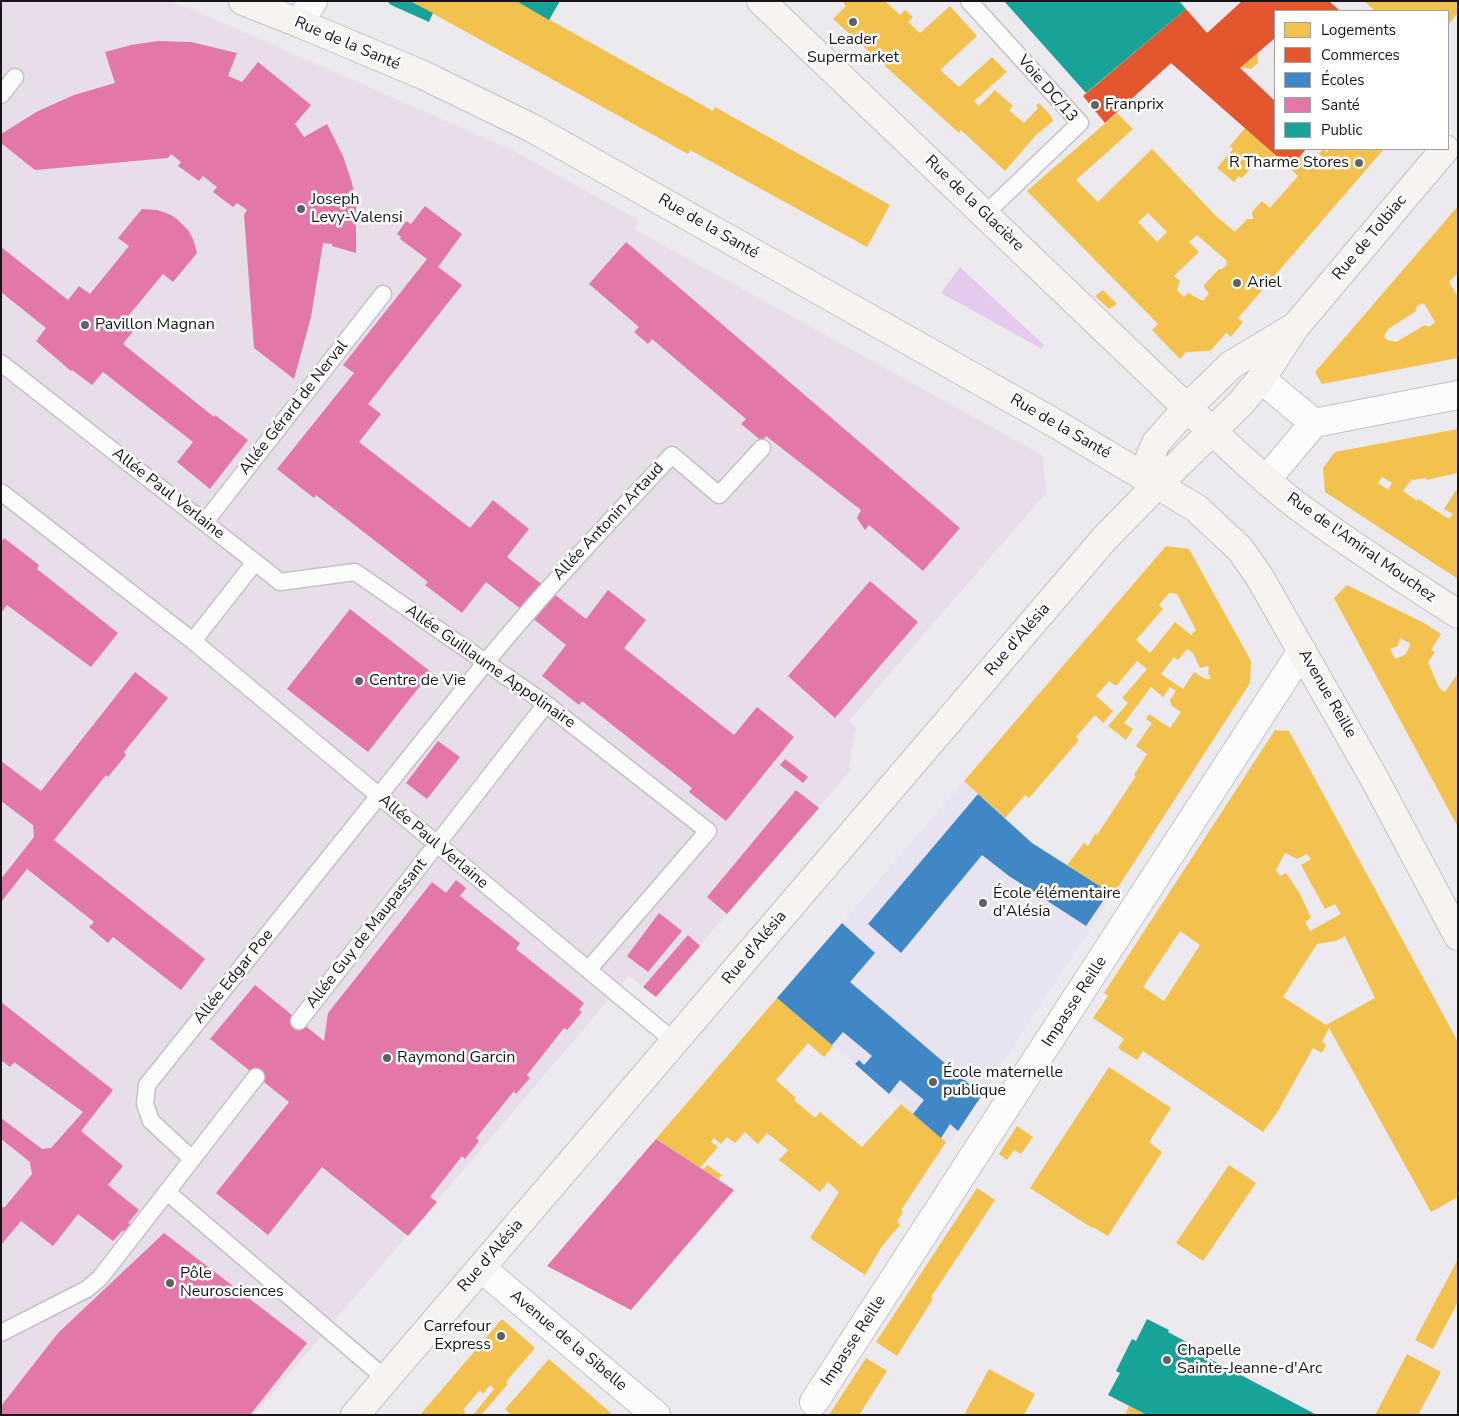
<!DOCTYPE html>
<html>
<head>
<meta charset="utf-8">
<style>
  body { margin:0 }
  #map { position:relative; width:1459px; height:1416px; overflow:hidden; background:#edeaef; font-family:"Nunito Sans",sans-serif }
  canvas { display:block }
  .frame { position:absolute; inset:0; border:2px solid #171518; pointer-events:none }
  .legend { position:absolute; left:1274px; top:10px; width:175px; height:140px; box-sizing:border-box; background:#fff; border:1px solid #a2a1a3; margin:0; padding:6px 9px; list-style:none; font-size:15px; color:#171518 }
  .legend li { display:flex; align-items:center; gap:10px; height:25px }
  .legend b { width:25px; border:1px solid #a2a1a3 }
</style>
</head>
<body>
<div id="map">
<canvas width="1459" height="1416"></canvas>
<div class="frame"></div>
<ul class="legend">
<li><b style="height:14px;background:#f2c14e"></b>Logements</li>
<li><b style="height:14px;background:#e4572e"></b>Commerces</li>
<li><b style="height:14px;background:#3f88c5"></b>Écoles</li>
<li><b style="height:14px;background:#e377a8"></b>Santé</li>
<li><b style="height:14px;background:#17a398"></b>Public</li>
</ul>
</div>
<script>
const context = document.querySelector('canvas').getContext('2d');
context.lineJoin = 'round';
function fillPath(path, color) {
  context.fillStyle = color;
  context.fill(path, 'evenodd');
}
function strokePath(path, color, width, dash) {
  context.strokeStyle = color;
  context.lineWidth = width;
  context.lineCap = dash ? 'butt' : 'round';
  context.setLineDash(dash || []);
  context.stroke(path);
}
function label(font, color, halo, rows, align = 'center') {
  context.font = font + ' "Nunito Sans",sans-serif';
  context.lineWidth = 5;
  context.setLineDash([]);
  context.textBaseline = 'middle';
  context.strokeStyle = halo;
  context.fillStyle = color;
  for (const [text, x, y, turn = 0] of rows) {
    context.save();
    context.translate(x, y);
    context.rotate((+turn || 0) * Math.PI / 180);
    context.textAlign = isNaN(turn) ? turn : align;
    if (halo) context.strokeText(text, 0, 0);
    context.fillText(text, 0, 0);
    context.restore();
  }
}
fillPath(new Path2D(`
  M964,781L1031,842L1113,895L949,1144L777,998Z`), '#e8e3f1');
fillPath(new Path2D(`
  M1,1H169L191,9L512,150L640,221L634,229L1042,455L1047,492L849,721L856,727L849,767L851,770L654,999V996L629,976L254,1415H1Z`), '#e8deea');
fillPath(new Path2D(`
  M960,267L1044,345L1042,349L941,293Z`), '#e4cbed');
fillPath(new Path2D(`
  M410,1H516L713,111L715,107L890,205L867,247L690,150L688,154Z
  M842,1H885L900,15L905,10L913,17L908,22L920,33L950,6L977,36L940,70L959,87L992,57L1007,72L974,101L979,106L995,90L1013,106L1009,110L1024,123L1038,108L1036,105L1039,103L1051,116L1053,121L1036,135L1005,171L961,130L959,133L833,19L846,6Z
  M1364,1H1458V13L1448,25V11H1375Z
  M1258,53V63L1251,69L1241,67Z
  M1117,113L1133,129L1076,180L1098,202L1152,149L1216,216L1235,232L1247,219H1253L1252,212L1262,201L1270,208L1298,176L1290,168L1300,156L1312,166L1319,165L1324,159L1319,154L1323,149L1327,152L1330,149H1384L1238,318L1243,322L1231,337L1226,333L1210,351L1186,352L1180,359L1152,330L1158,324L1027,191ZM1148,213L1167,232L1157,242L1138,222ZM1197,235L1226,260L1227,264L1222,269H1219L1204,285L1205,289L1209,293L1203,301L1188,293L1184,297L1177,290L1180,281L1174,276L1199,252L1189,242Z
  M1245,128L1276,156L1267,166L1256,158L1251,164L1253,166L1242,178L1239,176L1234,182L1217,168L1233,149L1230,146Z
  M1458,206V273L1449,282L1458,297V358L1322,384L1315,372ZM1424,303L1435,322L1429,327L1425,325L1396,342L1387,340L1384,336L1388,329L1415,312L1417,306Z
  M1103,290L1117,304L1109,309L1095,296Z
  M1458,429V473L1427,480L1426,478L1414,480L1412,479L1403,491L1417,501L1418,499L1449,519L1453,514L1444,509L1456,490L1458,491V579L1325,492L1323,468L1335,452ZM1382,477L1392,483L1388,490L1378,483Z
  M1166,546L1189,549L1251,661L1250,683L1113,895L1067,865L1084,843L1088,846L1095,834L1097,835L1136,776L1134,775L1147,754L1136,746L1152,723L1146,719L1149,714L1170,728L1181,712L1172,706L1170,700L1176,691L1170,687L1163,697L1151,687L1124,723L1133,729L1126,740L1108,726L1128,703L1122,698L1147,669L1137,661L1116,686L1109,681L1096,696L1113,711L1103,723L1095,715L1076,737L1079,740L1029,798L1025,795L1005,818L964,781ZM1169,593L1177,594L1196,630L1191,635L1175,622L1150,653L1136,640L1163,609L1159,605ZM1187,649L1193,653L1200,668L1208,666L1209,668L1208,673L1211,679H1205L1194,672L1183,689L1161,674L1174,657L1178,660Z
  M1347,585L1424,623L1441,634L1431,650L1435,652L1428,662L1439,688L1445,692L1458,673V827L1334,598ZM1400,638L1411,644L1405,655L1395,659L1390,649L1398,646Z
  M1275,730L1289,731L1458,1042V1197L1431,1212L1329,1028L1322,1042L1326,1044L1322,1053L1313,1048L1278,1111L1263,1132L1143,1051L1137,1060L1118,1048L1124,1039L1093,1018L1108,996L1104,993ZM1285,853L1297,859L1307,854L1311,859L1301,865L1325,909L1335,904L1341,914L1310,931L1305,922L1311,918L1300,894L1286,873L1280,876L1276,870ZM1180,931L1200,945L1164,1001L1143,987ZM1345,936L1375,998L1326,1025L1283,997L1317,944L1336,941Z
  M777,998L833,1046L824,1057L808,1043L776,1080L796,1098L794,1100L815,1118L820,1112L862,1147L901,1104L946,1142L901,1210L903,1212L897,1221L900,1225L882,1246L865,1275L810,1238L839,1192L828,1182L820,1192L779,1160L788,1150L767,1133L758,1144L745,1132L735,1143L727,1137L721,1144L714,1138L711,1142L718,1147L700,1168L656,1139Z
  M1109,1067L1171,1108L1149,1142L1162,1152L1108,1236L1093,1227L1092,1228L1030,1188Z
  M1017,1126L1033,1137L1021,1154L1014,1150L1007,1160L999,1154Z
  M707,1165L722,1175L718,1179L703,1170Z
  M1229,1165L1256,1183L1203,1261L1176,1243Z
  M977,1188L995,1200L931,1297L933,1299L897,1356L876,1342Z
  M1458,1259V1302L1433,1349L1415,1340Z
  M502,1319L535,1348L506,1382L508,1384L481,1415H473L494,1389L490,1385L483,1394L480,1390L463,1410L466,1412L463,1415H420Z
  M1407,1354L1441,1372L1418,1415H1375Z
  M866,1358L887,1371L859,1415H829Z
  M549,1359L613,1415H511L505,1409Z
  M989,1369L1035,1394L1024,1415H964Z
  M1129,1406L1147,1415H1125Z`), '#f2c14e');
fillPath(new Path2D(`
  M1242,1H1329L1340,11H1275V38L1240,68L1275,101V149H1306L1290,168L1171,63L1105,123L1083,96L1186,9L1207,33Z`), '#e4572e');
fillPath(new Path2D(`
  M978,794L1032,843L1109,892L1086,926L1009,876L982,855L901,953L868,924Z
  M842,923L875,953L850,982L982,1095L958,1131L950,1124L941,1138L913,1114L924,1100L900,1080L889,1094L855,1064L859,1060L864,1065L872,1056L843,1032L832,1045L777,998Z`), '#3f88c5');
fillPath(new Path2D(`
  M158,41L191,42L237,53L228,76L242,82L258,62L311,105L295,124L304,137L327,124L343,156L352,183L356,205V253L332,246V244L323,243L311,317L294,379L254,348L244,215L247,210L237,203L233,207L213,192L217,187L203,176L199,181L178,166L181,162L171,154L168,158L35,170L1,143V134L38,111L74,95L115,83L105,52L131,45Z
  M425,206L462,234L438,267L462,285L368,404L381,414L359,442L470,528L493,500L529,529L507,557L586,619L608,590L646,620L624,648L734,735L757,707L794,737L726,821L689,792L692,788L582,701L579,705L542,676L566,645L526,613L486,582L462,613L425,585L428,582L316,495L314,498L277,469L354,373L343,365L427,259L400,239L401,237L397,234L406,221L411,224Z
  M142,209L157,210L169,214L177,219L188,230L193,239L197,253L173,282L163,274L124,321L134,330L123,344L214,417L215,415L248,440L210,489L177,462L193,442L103,372L92,385L72,370L71,371L36,341L46,328L1,292V247L68,300L79,286L90,294L129,246L118,238Z
  M626,242L960,528L923,571L869,525L865,530L857,518L861,510L766,436L762,441L741,424L746,419L652,339L648,344L634,332L639,327L589,284Z
  M4,538L39,565L37,569L118,633L91,667L7,605L1,613V539L3,540Z
  M870,581L918,622L835,718L788,676Z
  M350,609L431,672L368,752L287,689Z
  M135,672L168,698L124,752L126,755L108,777L106,775L54,840L205,959L181,990L113,937L108,943L89,927L94,922L27,869L1,902V879L34,837L33,825L1,801V761L41,791Z
  M438,741L460,757L427,799L406,783Z
  M785,759L808,777L803,783L780,765Z
  M796,790L819,808L727,914L707,897Z
  M456,880L466,888L460,896L520,943L516,949L584,1003L579,1010L582,1012L567,1030L564,1028L527,1075L530,1078L516,1094L514,1091L476,1138L479,1141L465,1159L462,1156L430,1197L437,1202L408,1236L322,1167L268,1235L216,1193L289,1102L210,1039L255,985L324,1041L328,1013L432,882L446,893Z
  M659,913L682,931L648,972L627,956Z
  M688,935L700,946L656,997L643,987Z
  M1,1002L113,1090L81,1131L123,1166L108,1185L139,1210L128,1223L132,1225L126,1233L123,1230L113,1241L78,1214L53,1246L21,1221L1,1245V1205L4,1208L32,1174L30,1162L1,1139V1118L42,1149L51,1148L83,1112L14,1062L10,1067L1,1060Z
  M656,1139L734,1190L631,1310L547,1266Z
  M164,1233L307,1343L250,1415H1V1406L58,1333Z`), '#e377a8');
fillPath(new Path2D(`
  M387,1H410L433,13L429,22L391,5Z
  M516,1H560L549,20Z
  M1004,1H1179L1186,9L1086,93Z
  M1147,1319L1169,1330L1168,1332L1194,1346L1193,1350L1317,1415H1147L1108,1395L1120,1373L1116,1371L1132,1339L1136,1341Z`), '#17a398');
const lane = new Path2D(`
  M969,1L1080,123L985,214
  M1,95L15,77
  M1,363L255,562L193,641
  M1,492L193,641L675,1042
  M205,522L383,294
  M255,562L280,582L355,572L546,704L708,831L588,970
  M299,1021L546,704
  M192,1159L151,1121L145,1104L147,1085L486,662C545,590 608,523 672,455L719,495L762,448
  M167,1192L386,1379
  M1,1333L87,1289L100,1278L256,1077`);
const street = new Path2D(`
  M299,23L313,1
  M1261,379L1314,423
  M1266,480L1314,423L1458,395
  M481,1268L656,1415
  M814,1402L1302,651`);
const secondary = new Path2D(`
  M243,1L299,23L423,75L532,128L1058,425L1196,508L1240,549L1259,576L1374,778L1458,936
  M761,1L1187,408C1224,441 1259,477 1299,507C1350,545 1404,579 1458,614
  M1157,485L1150,464V457L1156,443L1187,408L1231,365L1291,329
  M355,1415L1105,538L1157,485L1240,404L1261,379L1295,327L1445,149`);
strokePath(lane, '#c3c1c5', 19);
strokePath(street, '#c3c1c5', 30);
strokePath(secondary, '#c3c1c5', 30);
strokePath(lane, '#fcfcfd', 16);
strokePath(street, '#fcfcfd', 28);
strokePath(secondary, '#f6f3f1', 28);
for (const [x, y, r, color] of [
  [853,22,5,"#626063"],
  [1095,105,5,"#626063"],
  [1359,163,5,"#626063"],
  [301,209,5,"#626063"],
  [1237,283,5,"#626063"],
  [85,325,5,"#626063"],
  [359,681,5,"#626063"],
  [983,903,5,"#626063"],
  [387,1058,5,"#626063"],
  [933,1082,5,"#626063"],
  [170,1283,5,"#626063"],
  [501,1336,5,"#626063"],
  [1167,1360,5,"#626063"]
]) {
  const dot = new Path2D();
  dot.arc(x, y, r, 0, 2 * Math.PI);
  context.fillStyle = color;
  context.fill(dot);
  strokePath(dot, '#fff', 2);
}
label('16px', '#171518', '#fff', [
  ["Leader",853,40,"center"],
  ["Supermarket",853,58,"center"],
  ["Franprix",1105,105],
  ["R Tharme Stores",1349,163,"right"],
  ["Joseph",311,200],
  ["Levy-Valensi",311,218],
  ["Ariel",1247,283],
  ["Pavillon Magnan",95,325],
  ["Centre de Vie",369,681],
  ["École élémentaire",993,894],
  ["d'Alésia",993,912],
  ["Raymond Garcin",397,1058],
  ["École maternelle",943,1073],
  ["publique",943,1091],
  ["Pôle",180,1274],
  ["Neurosciences",180,1292],
  ["Carrefour",491,1327,"right"],
  ["Express",491,1345,"right"],
  ["Chapelle",1177,1351],
  ["Sainte-Jeanne-d'Arc",1177,1369]
], 'left');
label('16px', '#171518', '#fff', [
  ["Rue de la Santé",347,44,23],
  ["Voie DC/13",1047,89,49],
  ["Rue de la Glacière",974,204,44],
  ["Rue de la Santé",708,227,30],
  ["Rue de Tolbiac",1370,238,-50],
  ["Allée Gérard de Nerval",294,408,-52],
  ["Rue de la Santé",1060,427,30],
  ["Allée Paul Verlaine",168,494,38],
  ["Allée Antonin Artaud",609,522,-47],
  ["Rue de l'Amiral Mouchez",1361,548,35],
  ["Rue d'Alésia",1018,640,-49],
  ["Allée Guillaume Appolinaire",490,667,35],
  ["Avenue Reille",1327,694,60],
  ["Allée Paul Verlaine",433,842,40],
  ["Allée Guy de Maupassant",367,934,-52],
  ["Rue d'Alésia",755,948,-50],
  ["Allée Edgar Poe",234,977,-51],
  ["Impasse Reille",1075,1002,-57],
  ["Rue d'Alésia",491,1256,-49],
  ["Avenue de la Sibelle",568,1341,40],
  ["Impasse Reille",854,1341,-57]
]);
</script>
</body>
</html>
